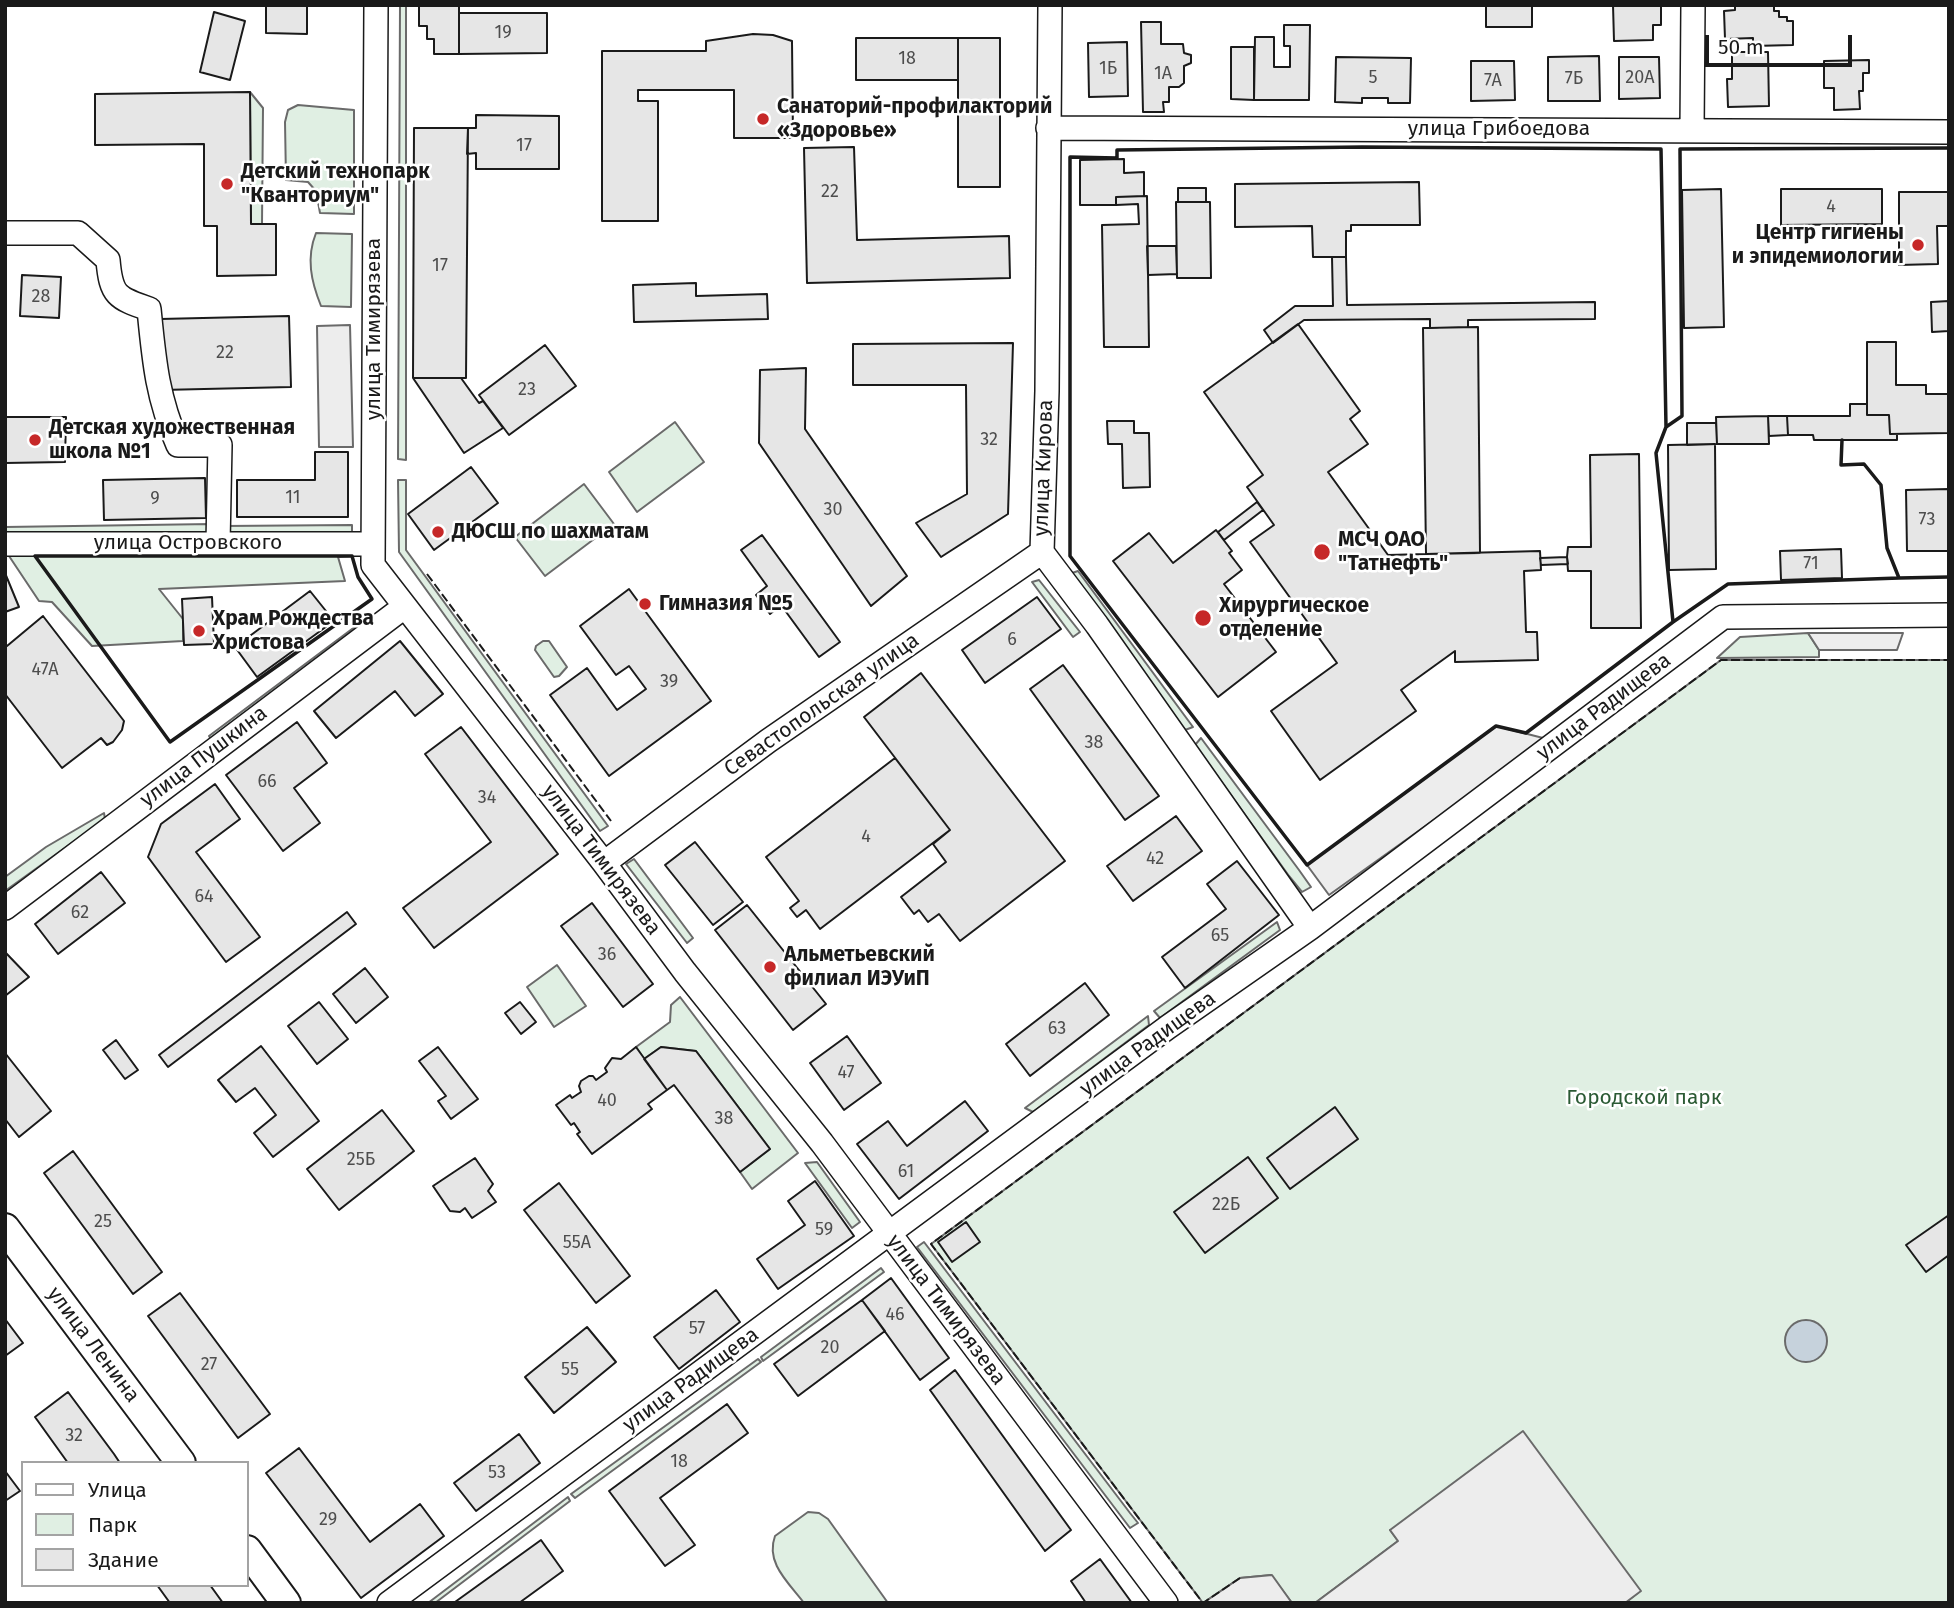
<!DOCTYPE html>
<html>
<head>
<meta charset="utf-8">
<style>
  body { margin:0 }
  #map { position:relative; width:1954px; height:1608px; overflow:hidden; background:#fff; font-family:"Fira Sans",sans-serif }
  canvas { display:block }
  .frame { position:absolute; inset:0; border:7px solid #1a1a1a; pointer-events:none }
  .legend { position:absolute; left:21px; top:1461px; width:228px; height:126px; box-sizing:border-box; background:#fff; border:2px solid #a3a3a3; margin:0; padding:9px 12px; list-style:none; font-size:21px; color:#1a1a1a }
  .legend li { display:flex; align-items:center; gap:14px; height:35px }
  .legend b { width:35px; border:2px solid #a3a3a3 }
  .scale { position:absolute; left:1705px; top:35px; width:147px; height:32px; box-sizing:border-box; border:4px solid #1a1a1a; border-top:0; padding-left:9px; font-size:21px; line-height:24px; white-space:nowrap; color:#1a1a1a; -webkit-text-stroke:5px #fff; paint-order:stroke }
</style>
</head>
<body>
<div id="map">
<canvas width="1954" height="1608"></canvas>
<div class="frame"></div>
<ul class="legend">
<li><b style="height:9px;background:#fff"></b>Улица</li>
<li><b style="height:19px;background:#e0efe3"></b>Парк</li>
<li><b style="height:19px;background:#e6e6e6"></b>Здание</li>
</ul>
<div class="scale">50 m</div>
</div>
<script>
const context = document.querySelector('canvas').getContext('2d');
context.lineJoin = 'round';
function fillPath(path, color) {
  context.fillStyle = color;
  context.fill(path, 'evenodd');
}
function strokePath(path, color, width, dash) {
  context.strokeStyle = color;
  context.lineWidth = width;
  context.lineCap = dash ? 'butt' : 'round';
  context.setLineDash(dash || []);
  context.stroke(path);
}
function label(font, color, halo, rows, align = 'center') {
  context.font = font + ' "Fira Sans",sans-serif';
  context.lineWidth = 5;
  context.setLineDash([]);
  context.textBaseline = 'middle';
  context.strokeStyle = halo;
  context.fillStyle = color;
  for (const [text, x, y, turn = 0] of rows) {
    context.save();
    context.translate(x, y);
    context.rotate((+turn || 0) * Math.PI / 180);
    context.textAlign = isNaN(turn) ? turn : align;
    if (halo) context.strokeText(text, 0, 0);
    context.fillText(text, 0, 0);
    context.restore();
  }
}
const green = new Path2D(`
  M400,5H406V460L398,459Z
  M250,92L263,108L262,224H251Z
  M298,105L354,110V214L320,213L316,191L308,182L286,180L285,122L288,110Z
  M316,233L352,234L351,307L321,306C311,281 306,258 316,233Z
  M675,422L704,462L637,512L609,472Z
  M398,480H406V550L608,826L600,831L399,552Z
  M584,484L614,524L545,576L515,537Z
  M212,524V537L5,538V527Z
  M352,525V537H224V526Z
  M345,548L352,556L338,557L345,581L159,589L183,619V641L92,646L52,602L39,601L9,556L5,555Z
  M1078,571L1193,727L1185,730L1072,573Z
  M1039,580L1080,632L1073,637L1032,582Z
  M372,614V624L214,744L209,736Z
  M1808,633L1819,650V657L1717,658L1740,637Z
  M543,641H549L567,667L559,676L554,677L535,650L536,646Z
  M1721,660H1949V1603H1625L1640,1591L1390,1530L1398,1541L1315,1603H1292L1271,1575L1240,1578L1203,1603L931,1244Z
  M1201,738L1299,870L1311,887L1302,892L1289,876L1195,745Z
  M104,813L105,819L5,891V877L46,847Z
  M634,859L693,938L687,943L626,864Z
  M1277,922L1280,930L1160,1018L1154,1011Z
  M557,965L586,1006L554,1027L527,987Z
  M680,997L798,1153L752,1189L740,1172L770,1149L696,1051L661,1047L644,1059L636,1047L670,1022L671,1005Z
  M1148,1016L1149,1025L1033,1112L1025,1108Z
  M817,1162L860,1222L852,1228L805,1163Z
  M924,1242L1130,1513L1138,1523L1130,1528L917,1247Z
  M881,1268L884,1272L763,1361L761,1357Z
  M758,1359L761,1362L575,1498L571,1494Z
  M568,1497L570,1501L435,1603H428Z
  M808,1512L819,1513L828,1519L888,1603H804C789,1583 765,1563 775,1536Z`);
fillPath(green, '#e0efe3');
strokePath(green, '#6a6a6a', 2);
const parking = new Path2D(`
  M350,325L353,447H319L317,326Z
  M1808,633H1903L1897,650H1819Z
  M1496,726L1547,739L1329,895L1307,865Z
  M1523,1431L1641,1591L1625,1603H1315L1398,1541L1390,1530Z
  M1272,1575L1292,1603H1203L1240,1578Z`);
fillPath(parking, '#ededed');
strokePath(parking, '#6a6a6a', 2);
const water = new Path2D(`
  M1785 1341a21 21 0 1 1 42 0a21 21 0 1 1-42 0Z`);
fillPath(water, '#c6d2dc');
strokePath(water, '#6a6a6a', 2);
const building = new Path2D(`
  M266,5H307V34L266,33Z
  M419,5H459V54H434V39H427V26H419Z
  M1486,5H1532V27H1486Z
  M1613,5H1661V25H1653V40L1614,41Z
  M1735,5H1774V11H1779V17H1787V21H1793V45L1753,46V38L1725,39L1724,11L1735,10Z
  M214,12L245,21L230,80L200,72Z
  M459,13H547V53L459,54Z
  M1141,22H1161V44H1183L1184,53L1191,55V63L1184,66V83L1179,87H1169V102H1163L1164,112H1143Z
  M1284,25H1310L1309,100H1254L1255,37H1274V67H1290V46H1284Z
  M753,34L773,35L792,41L793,138H734V90H638V101H658V221H602V51H706V41Z
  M856,38H958V80H856Z
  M958,38H1000V187H958Z
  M1127,42L1128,96L1089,97L1088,43Z
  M1231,47H1254V100L1231,99Z
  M1732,52H1768L1769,106L1728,107L1727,79H1732Z
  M1599,56L1600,101H1548V57Z
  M1336,57L1411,58L1410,103H1388V98H1362V103L1335,102Z
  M1619,57H1659L1660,98L1619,99Z
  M1869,60V73H1863V91H1859L1860,109L1834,110V88H1824V61Z
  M1471,61H1514L1515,100L1471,101Z
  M250,92L251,224H276V275L217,276V226H204V144L95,145V94Z
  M476,115L559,116V169H476V153L467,154L468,128H476Z
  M414,128H468L466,378H413Z
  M854,147L857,240L1009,236L1010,278L807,283L804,148Z
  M1124,159V173L1144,172V196L1116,197V205H1080V160Z
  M1419,182L1420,225H1351V231H1346V257H1313L1312,226L1235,227V184Z
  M1178,188H1206V202H1178Z
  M1721,189L1724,327L1684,328L1682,190Z
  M1781,189H1882V224L1781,225Z
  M1899,192H1949V226H1937L1938,264L1899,265Z
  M1147,196L1149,347H1104L1102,225L1139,224L1138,204L1116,205V197Z
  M1176,202H1210L1211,278H1177Z
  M1147,246H1176L1177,274L1148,275Z
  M1332,257H1346L1347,305L1595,302V319L1468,320V327L1430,328V319L1304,320L1273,343L1264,330L1295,306H1333Z
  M22,275L61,277L59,318L20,316Z
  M696,283V296L767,294L768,319L634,322L633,285Z
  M1949,301V331L1932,332L1931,302Z
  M289,316L291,387L161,390L160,319Z
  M1298,324L1360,411L1350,419L1368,444L1328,472L1388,555L1540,551L1541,570L1524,571L1526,632H1537L1538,660L1455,662V651L1401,690L1416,711L1320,780L1271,711L1337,663L1250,542L1274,525L1247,487L1263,475L1204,392Z
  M1478,327L1480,553L1426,554L1423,328Z
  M1867,342H1896V385H1926V394H1949V433L1890,434L1889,415H1867Z
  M1013,343L1008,514L941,557L916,523L967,494L966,385H853V344Z
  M545,345L576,386L509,435L479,395Z
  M806,368L805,429L907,576L871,606L759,443L760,370Z
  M413,378H461L479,403L483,401L503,428L464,453Z
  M1850,404H1867V415H1889L1890,434H1897V440H1814L1813,435H1788L1787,416H1850Z
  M1768,416H1787L1788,435L1769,436Z
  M1768,416L1769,444H1717L1716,417Z
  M5,417H66L65,462L5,463Z
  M1107,421H1134V433H1149L1150,487L1123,488L1122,444H1108Z
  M1687,423H1716L1717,444L1687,445Z
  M1715,444L1716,569L1669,570L1668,445Z
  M315,452H348V517H237V480H315Z
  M1639,454L1641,628H1591V571H1568L1567,557L1568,547H1591L1590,455Z
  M471,467L498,503L434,550L408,514Z
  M205,478L206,518L104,520L103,480Z
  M1949,489V551H1907L1906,490Z
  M1257,502L1263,510L1224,540L1218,532Z
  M1216,530L1232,551L1229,553L1242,570L1224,584L1276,652L1218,697L1113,561L1149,533L1173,563Z
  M762,535L840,642L819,657L781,605L770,614L756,595L767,586L741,550Z
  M1841,549L1842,578L1781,580L1780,551Z
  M1567,557L1568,564L1541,565L1540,558Z
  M5,573L19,607L5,612Z
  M629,589L711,701L609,776L550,695L587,668L617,710L646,689L629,666L616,675L580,626Z
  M310,591L334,621L257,677L235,647Z
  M212,597L214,644L184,645L182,599Z
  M1037,597L1061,629L985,683L962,650Z
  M43,616L124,721L122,730L113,742L107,745L101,738L62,768L5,694V644L7,646Z
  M400,641L443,694L415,716L395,691L336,738L314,711Z
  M1063,665L1159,796L1125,820L1030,689Z
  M921,673L1065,861L960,941L939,914L928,922L919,910L914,914L901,897L946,862L933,844L950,830L864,717Z
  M297,722L327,763L294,788L320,823L283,851L226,775Z
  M461,727L558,854L434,948L403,908L491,842L425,754Z
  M895,758L950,830L820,929L806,910L797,917L790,908L799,901L766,857Z
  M215,784L240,819L196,852L260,937L226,962L148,857L161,824Z
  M1176,816L1202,851L1133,901L1107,866Z
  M695,842L743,902L713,925L665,865Z
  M1237,861L1279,915L1185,988L1162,957L1226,909L1207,884Z
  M101,872L125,903L58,954L35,924Z
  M592,903L653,984L623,1007L561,926Z
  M747,905L826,1004L793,1030L715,930Z
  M347,912L356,924L168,1067L159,1055Z
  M5,952L29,977L5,996Z
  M365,968L388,997L356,1023L333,994Z
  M1085,983L1109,1015L1030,1076L1006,1044Z
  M319,1002L348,1039L317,1064L288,1026Z
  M520,1002L536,1022L521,1034L505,1013Z
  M847,1036L881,1083L844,1110L810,1063Z
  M116,1040L138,1070L125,1079L103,1050Z
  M261,1046L319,1121L273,1157L254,1133L276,1115L255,1088L236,1102L218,1080Z
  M438,1047L478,1099L451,1119L438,1101L446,1096L419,1061Z
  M636,1047L667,1090L648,1104L652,1109L592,1154L577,1134L580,1132L574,1123L571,1125L556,1105L570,1095L572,1098L581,1092L579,1086L581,1081L589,1076H593L596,1080L607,1072L605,1068L612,1058L621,1059Z
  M661,1047L696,1051L770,1149L740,1172L674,1085L667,1090L644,1059Z
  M5,1053L51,1111L19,1137L5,1119Z
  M965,1101L988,1131L899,1199L857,1144L888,1121L907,1146Z
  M1335,1107L1358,1139L1290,1189L1267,1158Z
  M382,1110L414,1151L339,1210L307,1169Z
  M73,1151L162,1272L133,1294L44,1173Z
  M1248,1157L1278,1198L1205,1253L1174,1212Z
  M475,1158L493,1184L488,1191L496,1202L472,1218L465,1208L460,1212L450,1211L433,1186Z
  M815,1181L854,1236L778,1289L757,1259L805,1225L788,1201Z
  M559,1183L630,1276L596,1303L524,1210Z
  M1949,1215V1255L1926,1272L1906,1245Z
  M966,1222L980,1242L952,1262L938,1242Z
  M891,1278L949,1358L920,1380L862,1300Z
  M716,1290L740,1322L679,1369L654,1337Z
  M180,1293L270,1414L238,1438L148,1316Z
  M862,1300L885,1331L798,1396L774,1364Z
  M5,1319L23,1343L5,1356Z
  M587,1327L616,1362L554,1413L525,1377Z
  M955,1370L1071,1530L1045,1551L930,1390Z
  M68,1392L114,1454L120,1463H68L35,1417Z
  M727,1404L748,1433L660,1498L695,1545L665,1566L609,1491Z
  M519,1434L540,1463L476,1511L454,1483Z
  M299,1448L370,1542L420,1504L444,1536L361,1598L266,1473Z
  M5,1471L20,1491L5,1501Z
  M541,1540L563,1571L519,1603L455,1602Z
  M1100,1559L1132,1603H1086L1071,1581Z
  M157,1585H210L223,1603H170Z`);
fillPath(building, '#e6e6e6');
strokePath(building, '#1a1a1a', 2);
const minor = new Path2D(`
  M376,5L373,565L604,863L685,972L822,1143L1166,1603
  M1050,5L1047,391L1042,552L1097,625L1310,928
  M1048,128L1949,132
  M1692,130L1693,5
  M5,233H78L108,260C111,296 117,298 149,309C154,360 157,397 178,445H220L218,543
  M5,544H372
  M604,863L768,741L1042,552
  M5,908L404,607
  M389,1603L1168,1027L1310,928L1723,617L1949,615`);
const major = new Path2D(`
  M5,1228L181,1463
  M247,1550L286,1603`);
strokePath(minor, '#1a1a1a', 26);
strokePath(major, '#1a1a1a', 32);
strokePath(minor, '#fff', 23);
strokePath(major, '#fff', 28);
strokePath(new Path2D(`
  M427,574L611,821
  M1240,1578L1203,1603L931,1244L1721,660H1949`), '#1a1a1a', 2, [9, 3.5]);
strokePath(new Path2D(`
  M1362,147L1661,149L1666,427L1656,453L1673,622L1526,733L1496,726L1307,865L1070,556V157L1117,158V150Z
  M1666,427L1682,416L1680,149L1949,148
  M1842,440L1841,465L1864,464L1881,485L1887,548L1899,578L1949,577
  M35,556H352L358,577L372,599L170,742Z
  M1673,622L1728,584L1899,578`), '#1a1a1a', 3.5);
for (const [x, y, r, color] of [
  [763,119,7,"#c62828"],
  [227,184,7,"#c62828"],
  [1918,245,7,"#c62828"],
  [35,440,7,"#c62828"],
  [438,532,7,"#c62828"],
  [1322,552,9,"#c62828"],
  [645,604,7,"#c62828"],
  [1203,618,9,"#c62828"],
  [199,631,7,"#c62828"],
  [770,967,7,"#c62828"]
]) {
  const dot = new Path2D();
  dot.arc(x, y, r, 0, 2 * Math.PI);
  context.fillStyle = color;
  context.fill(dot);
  strokePath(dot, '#fff', 2.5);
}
label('18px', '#4d4d4d', null, [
  ["19",503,33],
  ["18",907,59],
  ["1Б",1108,69],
  ["1А",1163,74],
  ["5",1373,78],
  ["20А",1640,78],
  ["7Б",1574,79],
  ["7А",1493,81],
  ["17",524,146],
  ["22",830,192],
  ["4",1831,207],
  ["17",440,266],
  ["28",41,297],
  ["22",225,353],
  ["23",527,390],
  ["32",989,440],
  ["11",293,498],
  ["9",155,499],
  ["30",833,510],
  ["73",1927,520],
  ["71",1811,564],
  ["6",1012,640],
  ["47А",45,670],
  ["39",669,682],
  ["38",1094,743],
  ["66",267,782],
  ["34",487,798],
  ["4",866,837],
  ["42",1155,859],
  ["64",204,897],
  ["62",80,913],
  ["65",1220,936],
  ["36",607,955],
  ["63",1057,1029],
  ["47",846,1073],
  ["40",607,1101],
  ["38",724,1119],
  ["25Б",361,1160],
  ["61",906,1172],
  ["22Б",1226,1205],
  ["25",103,1222],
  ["59",824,1230],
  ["55А",577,1243],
  ["46",895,1315],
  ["57",697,1329],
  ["20",830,1348],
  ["27",209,1365],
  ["55",570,1370],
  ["32",74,1436],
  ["18",679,1462],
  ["53",497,1473],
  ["29",328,1520]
]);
label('bold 21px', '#1a1a1a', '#fff', [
  ["Санаторий-профилакторий",777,107],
  ["«Здоровье»",777,131],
  ["Детский технопарк",241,172],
  ["\"Кванториум\"",241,196],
  ["Центр гигиены",1904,233,"right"],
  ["и эпидемиологии",1904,257,"right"],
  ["Детская художественная",49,428],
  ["школа №1",49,452],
  ["ДЮСШ по шахматам",452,532],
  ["МСЧ ОАО",1338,540],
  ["\"Татнефть\"",1338,564],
  ["Гимназия №5",659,604],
  ["Хирургическое",1219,606],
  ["отделение",1219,630],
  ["Храм Рождества",213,619],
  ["Христова",213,643],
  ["Альметьевский",784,955],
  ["филиал ИЭУиП",784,979]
], 'left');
label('21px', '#1a1a1a', '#fff', [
  ["улица Грибоедова",1499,129],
  ["улица Тимирязева",374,329,-90],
  ["улица Кирова",1044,468,-88],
  ["улица Островского",188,543],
  ["Севастопольская улица",822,705,-35],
  ["улица Радищева",1604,707,-37],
  ["улица Пушкина",204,757,-37],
  ["улица Тимирязева",601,860,53],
  ["улица Радищева",1148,1044,-36],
  ["улица Тимирязева",946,1310,53],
  ["улица Ленина",93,1345,53],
  ["улица Радищева",691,1380,-36]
]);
label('21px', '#2b5a34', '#fff', [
  ["Городской парк",1644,1098]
]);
</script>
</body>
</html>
